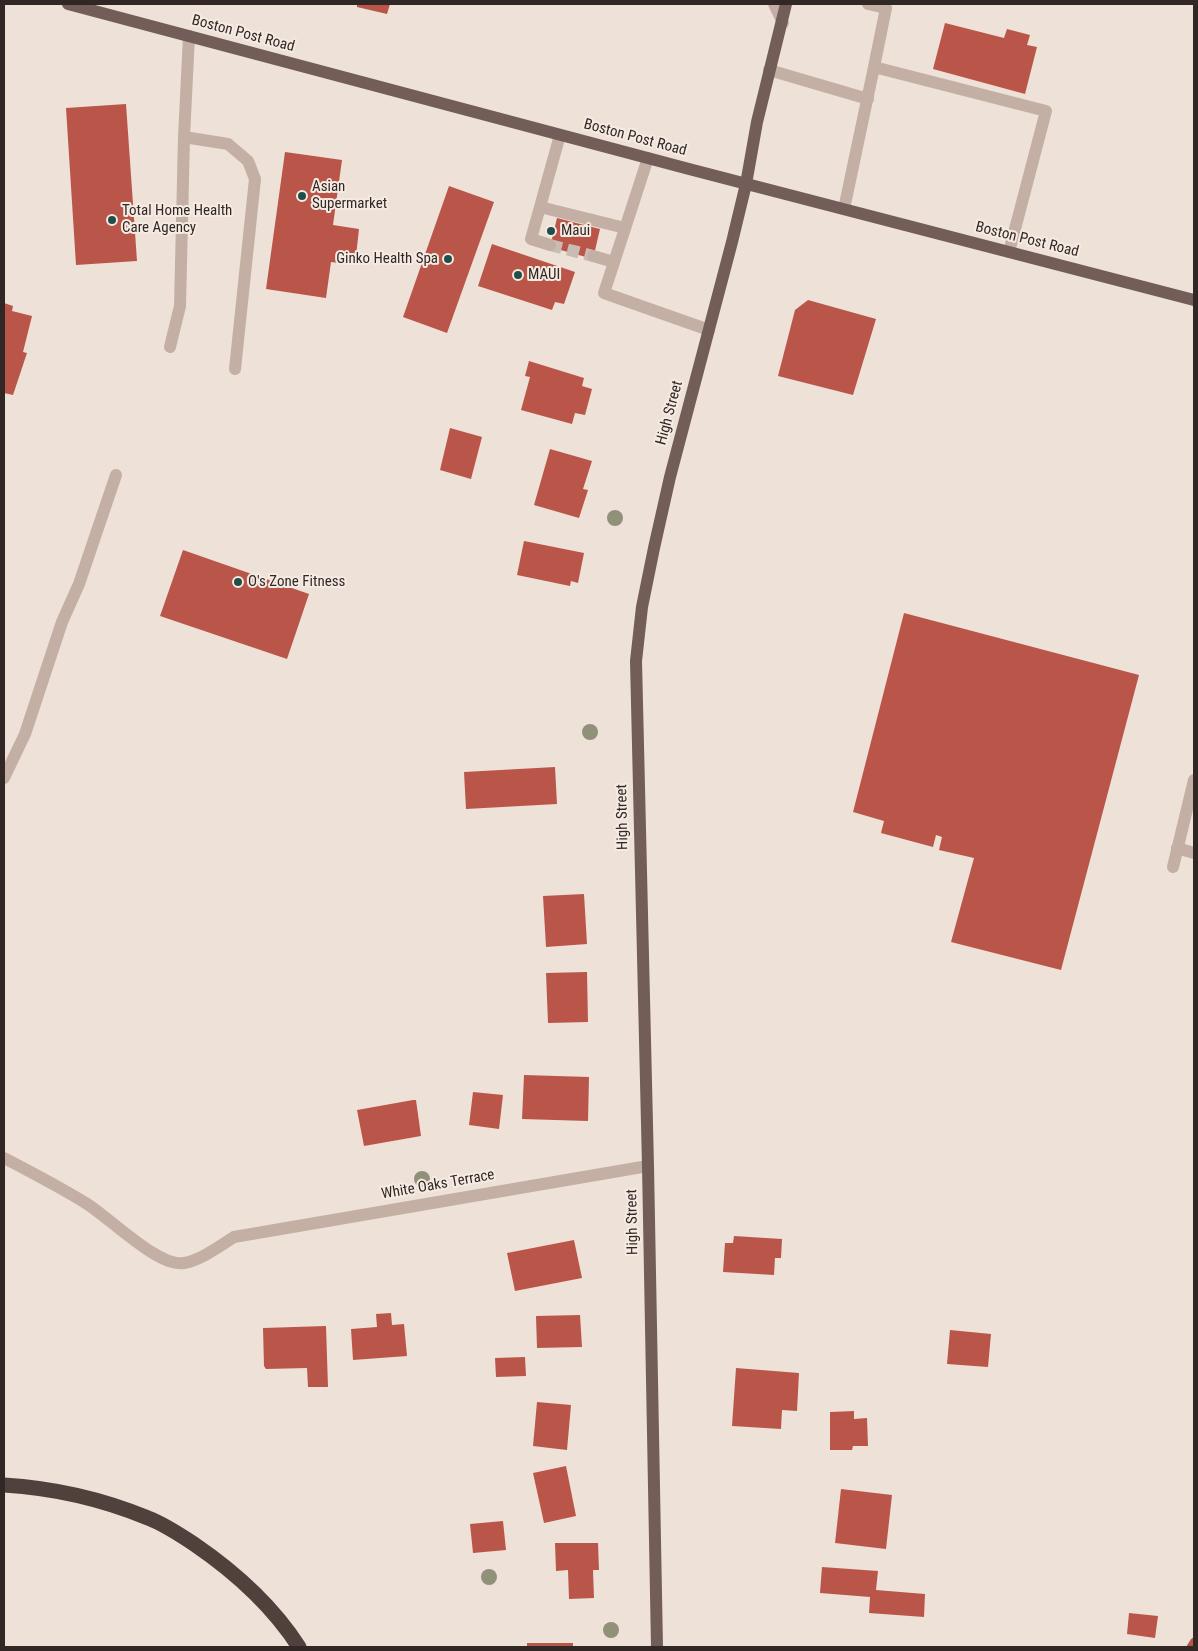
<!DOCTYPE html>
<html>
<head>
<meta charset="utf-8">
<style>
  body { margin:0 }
  #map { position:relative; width:1198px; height:1651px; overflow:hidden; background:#eee1d8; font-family:"Roboto Condensed",sans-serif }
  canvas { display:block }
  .frame { position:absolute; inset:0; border:5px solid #312826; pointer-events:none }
</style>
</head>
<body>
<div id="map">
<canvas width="1198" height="1651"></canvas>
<div class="frame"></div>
</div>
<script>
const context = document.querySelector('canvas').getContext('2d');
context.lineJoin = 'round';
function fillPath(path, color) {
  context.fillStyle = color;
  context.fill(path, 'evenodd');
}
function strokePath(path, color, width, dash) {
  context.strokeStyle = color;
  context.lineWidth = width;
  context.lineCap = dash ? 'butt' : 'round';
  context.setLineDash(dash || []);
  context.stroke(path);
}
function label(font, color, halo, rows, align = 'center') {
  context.font = font + ' "Roboto Condensed",sans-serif';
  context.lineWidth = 4;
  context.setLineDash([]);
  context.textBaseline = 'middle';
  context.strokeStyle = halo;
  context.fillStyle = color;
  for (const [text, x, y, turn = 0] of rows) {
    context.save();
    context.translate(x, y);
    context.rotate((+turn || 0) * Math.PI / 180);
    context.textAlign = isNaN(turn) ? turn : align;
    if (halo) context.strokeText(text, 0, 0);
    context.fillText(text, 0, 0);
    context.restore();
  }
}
fillPath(new Path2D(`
  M357,4H390L387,14L357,7Z
  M945,23L1004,38L1007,29L1030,35L1027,45L1037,47L1025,94L933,69Z
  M126,104L137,261L76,265L66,108Z
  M285,152L342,160L333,225L359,229L355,265L331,262L326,298L266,289Z
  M449,186L494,202L447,333L403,317Z
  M557,218L600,229L593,259L550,247Z
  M492,244L575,272L564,304L555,302L552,310L478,286Z
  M808,300L876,319L853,395L778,376L795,310Z
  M4,303L13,306L12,311L32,316L23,352L27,353L13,395L4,393Z
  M529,361L584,378L582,386L592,389L585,415L575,413L572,424L521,410L530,377L525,376Z
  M450,428L482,437L471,479L440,470Z
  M550,449L592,461L583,489L588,490L579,518L534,505Z
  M524,541L584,553L578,583L571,581L570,586L517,575Z
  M183,550L309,594L287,659L160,616Z
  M904,613L1139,675L1061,970L951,942L974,858L939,850L942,837L936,835L933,847L881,833L884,821L853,812Z
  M555,767L557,804L466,809L464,772Z
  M584,894L587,944L546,947L543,896Z
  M587,972L588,1022L548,1023L546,973Z
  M524,1075L589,1077L588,1121L522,1119Z
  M473,1092L503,1095L499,1129L469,1125Z
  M413,1100H416L421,1136L364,1146L357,1110Z
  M734,1236L782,1239L781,1258H775L774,1275L723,1272L725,1243H733Z
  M574,1240L582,1278L515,1291L507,1253Z
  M391,1313L392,1325L404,1324L407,1356L353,1360L351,1329L377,1327L376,1314Z
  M580,1315L582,1347L537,1348L536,1316Z
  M326,1326L328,1387H308L307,1368L266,1369L264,1366L263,1328Z
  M950,1330L991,1334L988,1367L947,1364Z
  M525,1357L526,1376L496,1377L495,1358Z
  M736,1368L799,1373L797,1411L782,1410L781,1429L732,1426Z
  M537,1402L571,1405L567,1450L533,1446Z
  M854,1411V1419L867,1418L868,1446H853L852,1450H830V1412Z
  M566,1466L576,1516L544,1523L533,1473Z
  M841,1489L892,1495L886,1549L835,1543Z
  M503,1521L506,1550L473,1553L470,1524Z
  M555,1543H598L599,1570H593L594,1598L569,1599L568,1570L556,1571Z
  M822,1567L878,1571L876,1590L925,1594L924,1617L869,1613L870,1597L820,1593Z
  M1129,1613L1158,1616L1155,1638L1127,1634Z
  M1194,1637V1647H1186L1191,1639Z
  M527,1643H573V1647H527Z`), '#ba5649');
strokePath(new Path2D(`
  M550,245L593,256`), '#c8bcb4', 12, [12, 6]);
strokePath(new Path2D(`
  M774,4L783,23
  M868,4L886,8L874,67
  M769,70L868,99
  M560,135L540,207L625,228
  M184,137L228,144L248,161L255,179L235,369
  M648,158L604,293L709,330
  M540,207L531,239L550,245
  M844,209L874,67L1046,111L1009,252
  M593,256L614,262
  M170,347L180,306L184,137L189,36
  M4,778L25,734L62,622L79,584L116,475
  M1177,848L1194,853
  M1173,867L1194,780
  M4,1158C31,1172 58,1186 84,1202C107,1215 158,1268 184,1263C201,1260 220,1246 234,1237L648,1166`), '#c4afa5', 12);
strokePath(new Path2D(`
  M68,4L689,169L1194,300
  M657,1647L648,1166L636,661L642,607L654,548L670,477L732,242L746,184L757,122L786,4`), '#725d58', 12);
strokePath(new Path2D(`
  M4,1485C53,1488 102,1499 148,1518C164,1524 179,1534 194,1544C235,1572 272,1605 299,1647`), '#51413d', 15);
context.fillStyle = '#919079';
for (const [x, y] of [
  [615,518],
  [590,732],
  [422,1179],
  [489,1577],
  [611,1630]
]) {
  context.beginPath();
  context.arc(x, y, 8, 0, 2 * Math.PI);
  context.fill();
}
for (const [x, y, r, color] of [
  [302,196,5,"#1f4e4b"],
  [112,220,5,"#1f4e4b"],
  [551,231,5,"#1f4e4b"],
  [448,259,5,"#1f4e4b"],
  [518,275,5,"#1f4e4b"],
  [238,582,5,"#1f4e4b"]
]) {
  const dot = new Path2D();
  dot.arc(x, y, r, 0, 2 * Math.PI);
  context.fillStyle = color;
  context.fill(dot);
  strokePath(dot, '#f6ebe3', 2);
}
label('15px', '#312826', '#f6ebe3', [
  ["Boston Post Road",243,34,15],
  ["Boston Post Road",635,138,15],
  ["Boston Post Road",1027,240,14],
  ["High Street",670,413,-75],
  ["High Street",623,817,-91],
  ["White Oaks Terrace",438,1185,-10],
  ["High Street",633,1222,-91]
]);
label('15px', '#312826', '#f6ebe3', [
  ["Asian",312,187],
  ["Supermarket",312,204],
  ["Total Home Health",122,211],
  ["Care Agency",122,228],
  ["Maui",561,231],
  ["Ginko Health Spa",438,259,"right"],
  ["MAUI",528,275],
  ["O's Zone Fitness",248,582]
], 'left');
</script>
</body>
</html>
